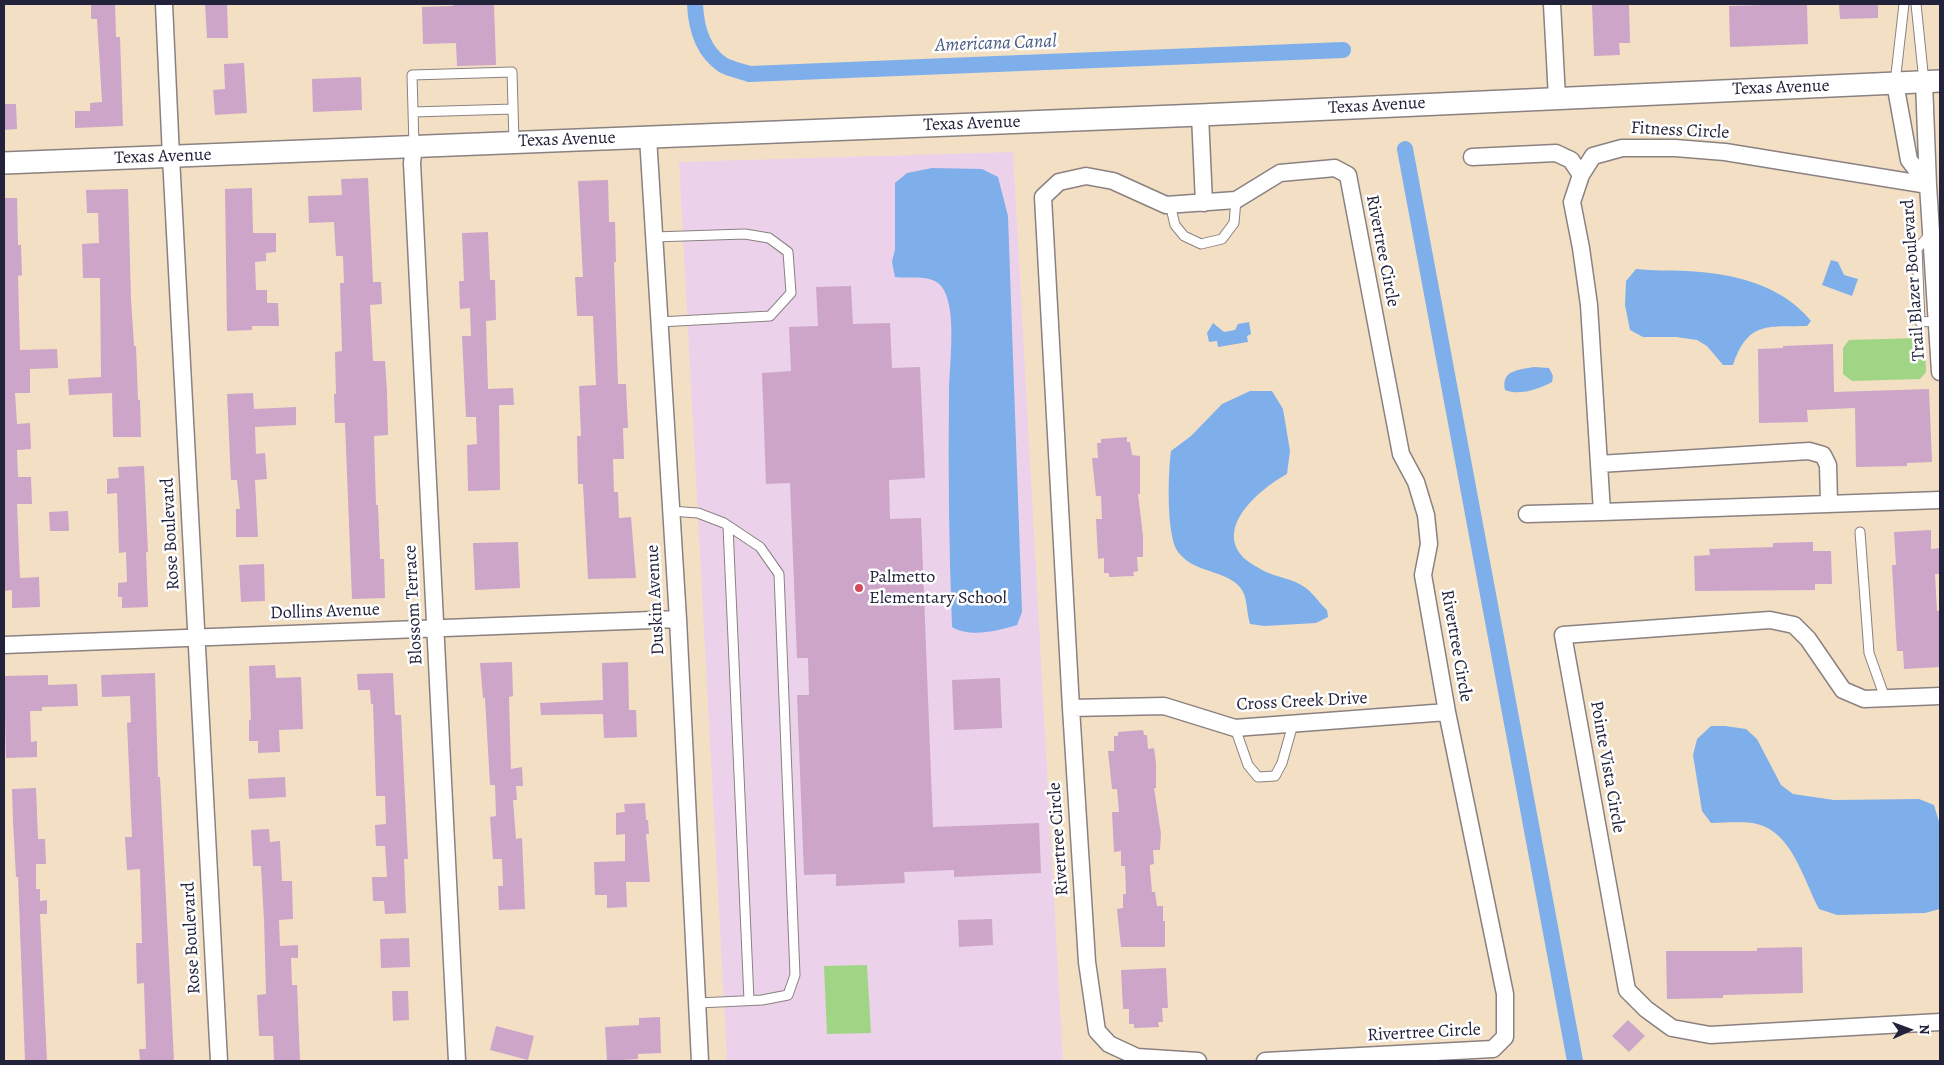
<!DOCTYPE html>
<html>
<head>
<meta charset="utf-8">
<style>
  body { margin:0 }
  #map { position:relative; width:1944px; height:1065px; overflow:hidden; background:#f3e0c4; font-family:Alegreya,serif }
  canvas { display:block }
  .frame { position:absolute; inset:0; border:5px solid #22223b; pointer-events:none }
  .north { position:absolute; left:1884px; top:1005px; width:50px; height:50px; -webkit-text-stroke:4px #fff; paint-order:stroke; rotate:88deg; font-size:14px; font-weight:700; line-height:20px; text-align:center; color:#22223b }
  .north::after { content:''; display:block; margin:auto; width:18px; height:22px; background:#22223b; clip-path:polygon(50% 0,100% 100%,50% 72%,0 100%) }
</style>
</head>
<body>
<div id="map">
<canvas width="1944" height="1065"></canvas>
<div class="frame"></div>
<div class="north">N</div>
</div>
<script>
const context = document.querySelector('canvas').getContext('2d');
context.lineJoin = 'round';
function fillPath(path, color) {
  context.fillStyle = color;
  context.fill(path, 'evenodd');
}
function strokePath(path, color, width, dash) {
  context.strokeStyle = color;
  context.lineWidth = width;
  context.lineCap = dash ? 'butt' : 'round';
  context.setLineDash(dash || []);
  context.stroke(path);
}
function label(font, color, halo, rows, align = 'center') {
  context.font = font + ' Alegreya,serif';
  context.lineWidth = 5;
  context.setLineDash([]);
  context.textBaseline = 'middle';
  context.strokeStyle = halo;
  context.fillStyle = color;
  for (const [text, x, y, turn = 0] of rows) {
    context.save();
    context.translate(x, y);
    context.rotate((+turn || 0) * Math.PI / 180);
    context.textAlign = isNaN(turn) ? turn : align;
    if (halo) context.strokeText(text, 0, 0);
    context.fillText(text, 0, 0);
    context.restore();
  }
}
fillPath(new Path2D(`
  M1013,152L1063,1061H727L679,162Z`), '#ecd1ea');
fillPath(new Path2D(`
  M1919,338L1925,345L1926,372L1920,379L1852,381L1843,374V348L1849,340Z
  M867,965L871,1033L827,1034L824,966Z`), '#a0d586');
fillPath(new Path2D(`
  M932,168L982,169L998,177L1008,216L1022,612L1017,625C997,631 971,638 952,627C949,550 948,472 949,395C949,366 957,315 944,290C935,273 911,279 895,277L892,262L895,249V183L907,173Z
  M1831,260L1838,262L1844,275L1858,279L1852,296L1822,285Z
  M1636,269C1653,271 1670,270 1686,271C1732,273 1781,284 1811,321L1807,326C1767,327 1748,321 1733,365H1723L1707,346L1697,340L1676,337H1643L1630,330L1625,305L1626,281Z
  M1249,322L1251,334L1247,336L1248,342L1218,347L1217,341L1209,342L1207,333L1213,323L1224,332L1235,330L1238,324Z
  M1534,367L1549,368L1553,376L1552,382C1539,389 1520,396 1505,390C1501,370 1518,370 1534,367Z
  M1250,391H1272L1283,409L1290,451L1287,474C1263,487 1215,525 1242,556C1247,562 1257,567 1264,571C1278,578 1292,578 1306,588C1314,594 1320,604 1327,610L1328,617L1316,623L1264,626L1250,624C1247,614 1247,601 1244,594C1237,575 1208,573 1192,564C1188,562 1181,556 1178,552C1166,536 1168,471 1171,451L1191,436L1222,404Z
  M1711,726H1725L1746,729L1757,739L1781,785L1793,794L1834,800L1919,799L1934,805L1940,825V909L1925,913L1837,915L1819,909C1804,881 1792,832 1757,824C1743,821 1726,823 1711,823L1702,811L1693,755L1697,739Z`), '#7fafea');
strokePath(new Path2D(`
  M695,4C696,28 702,51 723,65C730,69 741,71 749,74L1343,50
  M1405,149L1575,1061`), '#7fafea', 16);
fillPath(new Path2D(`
  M91,4H115L116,37H120L123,126L75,128V111H90V103L102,102L97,19H91Z
  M205,4H227L228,38H207Z
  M453,4H494L496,65L457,66L456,43L423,44L422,7L453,6Z
  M1592,4H1629L1630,43H1619L1620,55L1594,56Z
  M1795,4H1807L1808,44L1730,47L1729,6Z
  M1839,4H1878V18L1840,19Z
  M244,63L247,113L215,115L213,90L225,89L224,64Z
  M361,77L362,110L313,112L312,79Z
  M4,104H16L17,129L4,130Z
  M368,178L373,282H381L382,304L370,305L373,361H385L387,392L388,435L374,436L376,505H378L380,559H384L385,598L352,599L345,423H335L334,394H336L335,352L342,351L340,283H344L343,256H336L334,222L309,223L308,196L342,195L341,179Z
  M608,180L609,222H615L616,262H614L618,384H626L628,428H623L624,459H613L614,492H618L619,518L631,517L636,578L588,579L583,484H578L577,436H581L579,386L596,385L593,316H577L575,277H583L578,181Z
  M252,188L253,233H276V252L266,253V261L255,262L256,290H267V303H278L279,326H252V330L227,331L225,189Z
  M128,189L131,299L134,346H136L138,400H140L141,437H113L112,393L69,395L68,379L101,377L100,278H83L82,244L99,243L98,213H87L86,190Z
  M4,198H17L18,245H21L22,275L18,276L20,350L57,349L58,368L30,369V393H15L17,424L30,423L31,449L17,450L18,477H31L32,504H17L20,578L39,577L40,607L12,608V590L4,591Z
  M488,232L490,280H495L496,320L486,321L488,389L513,388L514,405H499L500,490L468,491L467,445L477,444L476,417H466L462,336H471L470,308L460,309L459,281H464L462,233Z
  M851,286L853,324L890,323L892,368L920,367L925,478L889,480L890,519L921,518L933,827L1039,823L1041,873L954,877V870L904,872L905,883L836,886V874L804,875L797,695H809L808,658H797L790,483L766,484L762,373L791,371L789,327L818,326L816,287Z
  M1833,344L1834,392L1929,389L1932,462L1907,463V466L1856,467L1855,408L1807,410L1808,422L1759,423L1758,349L1783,348V346Z
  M253,393L254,409L296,407V425L255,427L256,454L265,453L267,479L255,480L258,537H236V509H240L237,480H231L227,394Z
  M1127,437V442H1130L1132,455L1140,456V494H1138L1143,536V557H1137L1138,571L1133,572L1134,576L1109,577V573H1104V558L1098,559L1096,519H1102L1101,496H1096L1092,458H1098L1097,443H1101V439Z
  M144,466L148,552H146L148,607L122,608V597H118V583L127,582L126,552L119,553L117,493L107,494V479L119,478L118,467Z
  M68,511L69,531H50L49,512Z
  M1931,530V549L1940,548V574H1935L1937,611H1940V667L1904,669L1903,651H1897L1896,636L1892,565H1896L1894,532Z
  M518,542L520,588L475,590L473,543Z
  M1813,542V551H1831L1832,584H1815V590L1695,591L1694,556L1710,555L1709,549L1773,547V543Z
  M264,564L265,601L241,602L239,565Z
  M512,662L513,696L509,697L511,769L522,767L523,786H516L517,800H513L516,839L522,838L525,909L499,910L498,886H503L502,859H493L490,817L496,816L495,785H490L485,698H483L480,663Z
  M628,662L629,710H636L637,737L604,738L603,714L541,715L540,703L603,700L602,663Z
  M275,665L276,678L301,677L303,729L279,730L280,752L258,753V741H249V720H251L249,666Z
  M155,673L158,777H160L174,1061H140L139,1049H146L144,983L137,984L136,943H142L140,869L127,870L125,837H132L127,723L131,722L130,696L102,697L101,675Z
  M393,673L395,715H401L408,859H404L406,913L385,914L384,901H373L372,877H387L385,846H376L375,825L386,824L385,796H376L373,704H371L370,690H358L357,674Z
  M48,675V685L77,684L78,706L42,707V711H30L31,742L37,741V757L6,758L4,676Z
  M1000,678L1002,728L954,730L952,680Z
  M1143,730L1144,735H1147L1148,749L1154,748L1156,763V788H1154L1161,834L1160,850H1153L1154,864L1150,865V869L1152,892H1155L1157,906H1163V921H1165V947H1121L1117,909L1123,908V894H1126L1125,866H1121V851L1114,852L1112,812H1119L1117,789H1112L1108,751H1114V736H1118V732Z
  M285,777L286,797L249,799L248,779Z
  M36,788L38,839H45L46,864H36V889H40V901L47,900V914H40L47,1061H25L18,877H16L13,821L12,789Z
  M645,803L646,820H648L649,834H646L650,882H626L627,907L607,908V895H595L594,862L625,861V834L616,835V813L625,812L624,804Z
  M269,829L270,842L280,841L282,881H292L293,919L279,920L280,946L298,945V958H291L292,985H297L300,1061H274L273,1036H259L257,995L266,994L264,920L261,866H253L251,830Z
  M992,919L993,945L959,947L958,920Z
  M409,938L410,967L381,968L380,939Z
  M1802,947L1803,993L1723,995V998L1667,999L1666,951H1757V948Z
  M1166,968L1168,1008H1162L1163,1022H1158L1159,1027L1134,1028V1024H1129V1009H1123L1121,970Z
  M392,991H408L409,1020L393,1021Z
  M660,1017L661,1053L638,1054V1059L607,1061L605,1027L639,1025V1018Z
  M1628,1020L1645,1036L1629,1052L1612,1036Z
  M496,1026L534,1036L528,1060L490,1050Z`), '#cca5c9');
const service = new Path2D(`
  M1916,4L1924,82
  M1895,83L1904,4
  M413,112L513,109
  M414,146L412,75L512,72L514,142
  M1170,204L1175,225L1184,236L1201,244L1222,239L1234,223L1236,200
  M1931,233L1917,249L1920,322L1937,321
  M654,237L745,234L769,238L788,252L791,293L770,316L659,322
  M671,511L698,513L724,523L760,547L779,574L795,975L788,995L762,1000L698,1003
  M728,526L749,1000
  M1860,532L1869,653L1885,698
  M1235,728L1248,765L1258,777L1275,776L1282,763L1293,724`);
const minor = new Path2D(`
  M164,4L171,157L219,1061
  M1552,4L1557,98
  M1924,82L1928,185L1940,372
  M1895,83L1909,160L1928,185
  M1200,115L1204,203
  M648,137L678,619L700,1061
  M414,146L412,163L457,1061
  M1472,157L1556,153L1571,160L1581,175
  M1928,185L1725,152L1675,148H1622L1593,156L1581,175L1572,202L1581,248L1589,305L1602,512L1940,500
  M1599,464L1809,451L1823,455L1828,465L1829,503
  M1527,514L1602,512
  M4,645L678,619
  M1940,696L1864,699L1843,690L1808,639L1794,625L1770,620L1563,635L1627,990L1646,1009L1672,1028L1710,1035L1940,1022
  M1071,708L1164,706L1235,728L1447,712
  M1198,1061L1137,1057L1109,1044L1097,1031L1087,962L1071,708L1043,197L1059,182L1086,176L1113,181L1166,205L1236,200L1280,173L1335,168L1348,175L1401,454L1416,482L1426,515L1429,544L1423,575L1447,712L1505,994V1037L1493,1049L1265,1061`);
const tertiary = new Path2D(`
  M4,163L1200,115L1940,81`);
strokePath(service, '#8a8180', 11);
strokePath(minor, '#8a8180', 19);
strokePath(tertiary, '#8a8180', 24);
strokePath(service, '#fff', 9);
strokePath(minor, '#fff', 16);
strokePath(tertiary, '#fff', 21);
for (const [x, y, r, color] of [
  [859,588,5,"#d1495b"]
]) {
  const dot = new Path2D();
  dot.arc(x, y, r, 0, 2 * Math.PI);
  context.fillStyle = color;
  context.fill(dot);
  strokePath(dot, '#fff', 2);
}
label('18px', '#22223b', '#fff', [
  ["Texas Avenue",1781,88,-2],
  ["Texas Avenue",1377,106,-3],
  ["Texas Avenue",972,124,-2],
  ["Fitness Circle",1680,131,3],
  ["Texas Avenue",567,140,-2],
  ["Texas Avenue",163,157,-2],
  ["Rivertree Circle",1382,251,79],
  ["Trail Blazer Boulevard",1914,280,-94],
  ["Rose Boulevard",171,534,-93],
  ["Duskin Avenue",656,600,-93],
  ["Blossom Terrace",414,605,-93],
  ["Dollins Avenue",325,612,-2],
  ["Rivertree Circle",1456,646,80],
  ["Cross Creek Drive",1302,702,-3],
  ["Pointe Vista Circle",1607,767,80],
  ["Rivertree Circle",1059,839,-94],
  ["Rose Boulevard",192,938,-93],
  ["Rivertree Circle",1424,1033,-3]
]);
label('18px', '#22223b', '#fff', [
  ["Palmetto",869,578],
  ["Elementary School",869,599]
], 'left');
label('italic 19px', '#475a81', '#fff', [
  ["Americana Canal",996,44,-2]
]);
</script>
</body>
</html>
